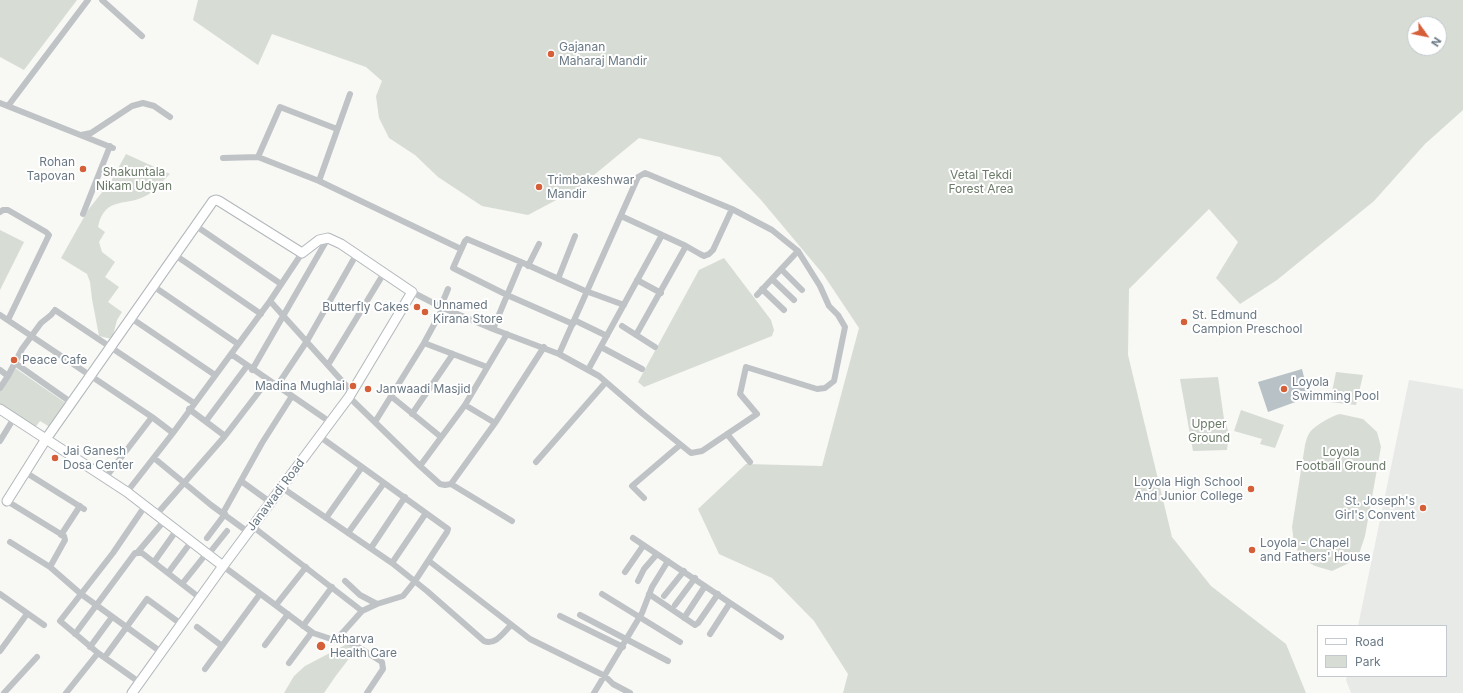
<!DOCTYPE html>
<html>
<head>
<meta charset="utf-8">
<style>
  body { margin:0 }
  #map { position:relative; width:1463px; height:693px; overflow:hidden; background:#f8f8f5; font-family:Inter,sans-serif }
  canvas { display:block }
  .legend { position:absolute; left:1317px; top:625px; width:130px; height:52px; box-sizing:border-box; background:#fff; border:1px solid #c3c9ce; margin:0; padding:5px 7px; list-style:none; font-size:12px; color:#697884 }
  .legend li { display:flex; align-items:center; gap:8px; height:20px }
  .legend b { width:20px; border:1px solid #c3c9ce }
  .north { position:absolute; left:1407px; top:16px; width:40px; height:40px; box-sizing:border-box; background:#fff; border:1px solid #c3c9ce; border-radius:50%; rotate:123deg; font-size:11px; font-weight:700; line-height:16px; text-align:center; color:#697884 }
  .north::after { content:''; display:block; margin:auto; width:14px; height:18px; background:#d55f38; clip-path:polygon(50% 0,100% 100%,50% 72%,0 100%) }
</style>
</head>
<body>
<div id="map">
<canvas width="1463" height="693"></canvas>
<ul class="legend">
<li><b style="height:5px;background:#fff"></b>Road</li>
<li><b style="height:11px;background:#d7dcd5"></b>Park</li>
</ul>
<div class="north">N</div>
</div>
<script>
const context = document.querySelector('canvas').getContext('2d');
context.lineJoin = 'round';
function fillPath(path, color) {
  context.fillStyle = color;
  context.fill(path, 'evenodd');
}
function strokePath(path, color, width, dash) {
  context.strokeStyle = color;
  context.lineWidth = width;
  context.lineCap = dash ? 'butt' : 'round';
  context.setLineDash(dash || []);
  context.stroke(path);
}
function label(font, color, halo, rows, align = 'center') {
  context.font = font + ' Inter,sans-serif';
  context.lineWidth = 4;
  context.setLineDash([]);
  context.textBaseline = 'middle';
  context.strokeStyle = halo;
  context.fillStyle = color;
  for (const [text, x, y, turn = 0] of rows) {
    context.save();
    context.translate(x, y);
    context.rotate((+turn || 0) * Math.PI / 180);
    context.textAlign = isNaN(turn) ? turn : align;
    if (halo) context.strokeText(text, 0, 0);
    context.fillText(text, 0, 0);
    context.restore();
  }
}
fillPath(new Path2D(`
  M1409,380L1463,389V693H1351L1346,680L1347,676H1446V626H1358Z`), '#e8eae8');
fillPath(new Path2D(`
  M0,0H77L24,70L0,57Z
  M198,0H1463V110L1425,144L1374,201L1277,280L1240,304L1216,278L1238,242L1209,209L1129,289L1128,355L1172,537L1211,586L1286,644L1306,693H843L848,674L814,621L772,578L719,554L698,509L746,464L822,466L859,328L823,274L761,200L720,157L639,138L577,189L528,215L482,206L438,177L415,155L389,138L379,118L376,96L382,81L366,67L272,34L258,65L193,20ZM1415,24H1439V48H1415Z
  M126,154L170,174C163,180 157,189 149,194C128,208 105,194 98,227L105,232L99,242L102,252L115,262L105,277L119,287L108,302L122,312L117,320L112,339L99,336L92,299L90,282L87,274L61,258L88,210L111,181Z
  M0,230L24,242L0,290Z
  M724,258L771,320L774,330L772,336L644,387L638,382L699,270Z
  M15,368L70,406L53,429L40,421L34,429L0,405V390Z
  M1336,372L1363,375L1356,405L1330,402Z
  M1218,377L1224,419L1229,433L1227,450L1193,451L1180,379Z
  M1241,410L1284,425L1275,448L1260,444L1262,439L1234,431Z
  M1340,414L1363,419L1377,432L1381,447L1365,536L1359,554L1356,558L1347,564L1332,571L1315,566L1306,561L1299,554L1294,543L1292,527L1305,445C1306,441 1307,436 1310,432C1316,425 1331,416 1340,414Z
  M349,643L357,648L335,677L324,693H284L294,676L305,666Z`), '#d7dcd5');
fillPath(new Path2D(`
  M1302,369L1309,397L1268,412L1258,382Z`), '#b8c2c6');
const secondary = new Path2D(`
  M0,409L127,492L223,566
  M7,501L46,439L213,201L216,200L219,201L302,253L319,240L328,238L341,244L412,292L349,397L223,566L132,693`);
strokePath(secondary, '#b1b7bb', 11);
strokePath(new Path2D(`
  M102,0L142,36
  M350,94L319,181L461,249
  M0,103L113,148
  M8,106L88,0
  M81,135L91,133L132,106L143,103L154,106L170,117
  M258,157L280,107L337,129
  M223,158L258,157L319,181
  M0,212L3,210H8L46,232L49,235L8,320
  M83,214L110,146
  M621,216L686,246L700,254L704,256L709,254L713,250L732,209
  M196,226L281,284
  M175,255L261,314
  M521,262L467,239L465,241L453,268L507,295L573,324
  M528,266L539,244
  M781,269L802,290
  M558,279L575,236
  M772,279L794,300
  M637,280L661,293
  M153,286L238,344
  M762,289L784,310
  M412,292L443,308L493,329L559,354L599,376L643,414L691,453L702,451L757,414L740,394L746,367L817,389L825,388L834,381L845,327L838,315L829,306L820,286L798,251L772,230L732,209L645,173L638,177L559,354
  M757,295L798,251
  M270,301L352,392
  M441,306L448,289
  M0,315L152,417L173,433
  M131,318L215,375
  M574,320L607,336
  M622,326L655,347
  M493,329L521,262L583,290L624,305
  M636,335L686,246
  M424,343L487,367
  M601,347L642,369
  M231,354L330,422
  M15,363L72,403
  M328,365L384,273
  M0,370L8,376
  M252,370L328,238
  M588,370L662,235
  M277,386L307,341L356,255
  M0,388L8,376L22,349L41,323L51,315L55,310L194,403
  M349,397L420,466L440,484L445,485L451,484L495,423L544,347
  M392,397L441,437
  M465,405L495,423
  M189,409L225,436
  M412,414L453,354
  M206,421L247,366
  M375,422L424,343L443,308
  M727,434L750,462
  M319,436L448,529L447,532L415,581L403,596L377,604L360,595L345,581
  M0,441L14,418
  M154,458L211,505L248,532
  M536,462L606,382
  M420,466L465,405L507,334
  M25,472L84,509
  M106,477L152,417
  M241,481L270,502
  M451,484L512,521
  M281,487L392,563L427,591L484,641C495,646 504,632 511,625
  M127,492L173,433L270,301L302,253
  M644,498L632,486L680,445
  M7,501L64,536L65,540L50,567
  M223,513L262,443L292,396
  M156,515L225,436L268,380
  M326,518L362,467
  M252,526L362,611
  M348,533L384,483
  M61,535L80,506
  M207,538L225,514
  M633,538L781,637
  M10,542L50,567L81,594L161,652
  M371,548L405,497
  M137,553L164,521
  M429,561L530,639L605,676L613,684L630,693
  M154,562L176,531
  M392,563L426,513
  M223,566L313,633L331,639L352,643L382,662L383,669L367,693
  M625,572L643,546
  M168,573L191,542
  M638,581L644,569L657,554
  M182,584L206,554L211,551L227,531
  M0,594L44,625
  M602,594L680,642
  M649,594L695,625L698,623L718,594
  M664,596L684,571
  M276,605L306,567
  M675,605L695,578
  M580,615L668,661
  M560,616L623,647
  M684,618L705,586
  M303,626L332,587
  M197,627L222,646
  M75,634L135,553H142L200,598
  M710,634L730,603
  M336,640L362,611L377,604
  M265,645L288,614
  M90,647L112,617
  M0,651L27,614
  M107,654L147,599L181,624
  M289,663L312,632
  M205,669L260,594
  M139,682L98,653L60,621L113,553L145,506
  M4,693L37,657
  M66,693L98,653
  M594,693L642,613L652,587L668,561`), '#bfc3c6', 6);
strokePath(secondary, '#fff', 9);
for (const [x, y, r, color] of [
  [551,54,4,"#d55f38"],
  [83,169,4,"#d55f38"],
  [539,187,4,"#d55f38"],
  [417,307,4,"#d55f38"],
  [425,312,4,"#d55f38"],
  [1184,322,4,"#d55f38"],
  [14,360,4,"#d55f38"],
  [353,386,4,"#d55f38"],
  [368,389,4,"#d55f38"],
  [1284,389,4,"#d55f38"],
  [55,458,4,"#d55f38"],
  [1251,489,4,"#d55f38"],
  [1423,508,4,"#d55f38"],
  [1252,550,4,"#d55f38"],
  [321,646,5,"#d55f38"]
]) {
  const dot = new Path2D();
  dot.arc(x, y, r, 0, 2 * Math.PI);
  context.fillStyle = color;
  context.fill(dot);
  strokePath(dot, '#fff', 1.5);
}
label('12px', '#697884', '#fff', [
  ["Gajanan",559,47],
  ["Maharaj Mandir",559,61],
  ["Rohan",75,162,"right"],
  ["Tapovan",75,176,"right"],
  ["Trimbakeshwar",547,180],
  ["Mandir",547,194],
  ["Unnamed",433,305],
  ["Kirana Store",433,319],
  ["Butterfly Cakes",409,307,"right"],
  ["St. Edmund",1192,315],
  ["Campion Preschool",1192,329],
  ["Peace Cafe",22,360],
  ["Loyola",1292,382],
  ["Swimming Pool",1292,396],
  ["Madina Mughlai",345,386,"right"],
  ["Janwaadi Masjid",376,389],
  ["Jai Ganesh",63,451],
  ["Dosa Center",63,465],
  ["Loyola High School",1243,482,"right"],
  ["And Junior College",1243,496,"right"],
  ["St. Joseph's",1415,501,"right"],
  ["Girl's Convent",1415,515,"right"],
  ["Loyola - Chapel",1260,543],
  ["and Fathers' House",1260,557],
  ["Atharva",330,639],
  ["Health Care",330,653]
], 'left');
label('12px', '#6b7b68', '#fff', [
  ["Shakuntala",134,172],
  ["Nikam Udyan",134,186],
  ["Vetal Tekdi",981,175],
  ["Forest Area",981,189],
  ["Upper",1209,424],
  ["Ground",1209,438],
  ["Loyola",1341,452],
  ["Football Ground",1341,466]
]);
label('12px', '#697884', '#fff', [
  ["Janawadi Road",276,495,-53]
]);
</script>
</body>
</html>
